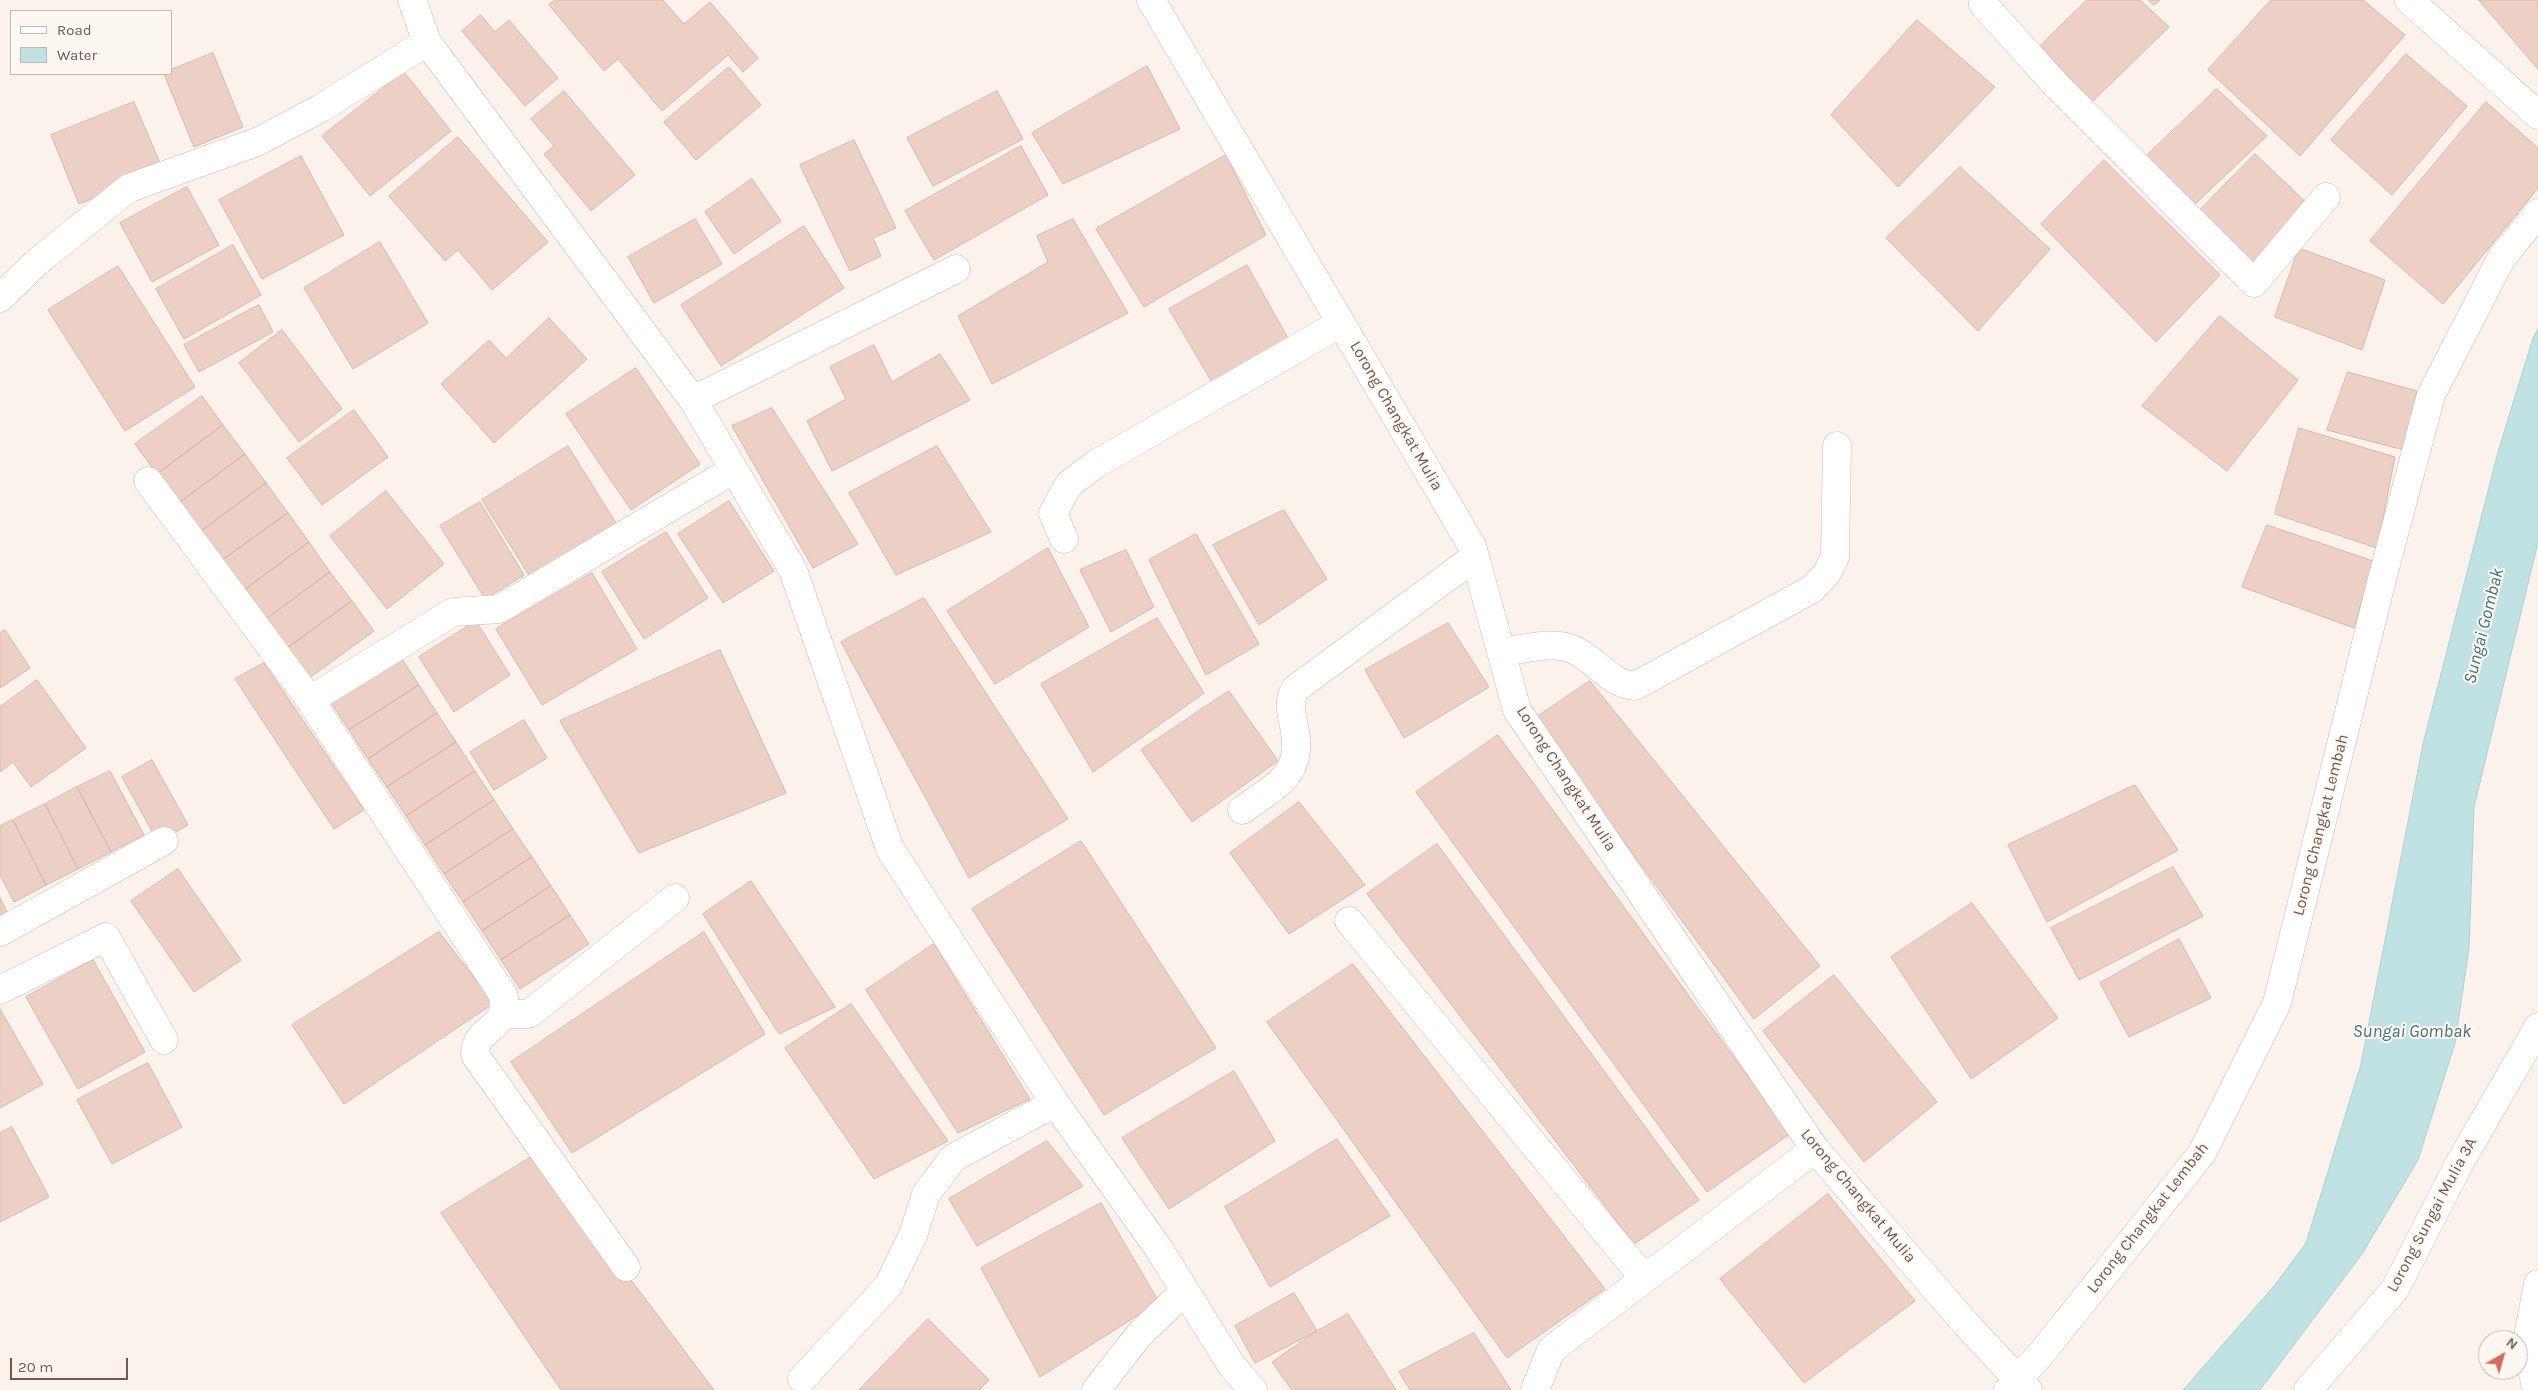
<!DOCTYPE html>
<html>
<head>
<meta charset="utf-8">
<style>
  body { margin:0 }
  #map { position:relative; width:2538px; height:1390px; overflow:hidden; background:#fbf2eb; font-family:Karla,sans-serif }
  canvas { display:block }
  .legend { position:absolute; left:10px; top:10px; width:162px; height:65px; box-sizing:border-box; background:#fdf7f1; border:1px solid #c6b7b1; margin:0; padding:6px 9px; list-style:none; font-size:15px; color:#735850 }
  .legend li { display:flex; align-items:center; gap:10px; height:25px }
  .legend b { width:25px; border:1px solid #c6b7b1 }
  .north { position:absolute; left:2478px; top:1330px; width:50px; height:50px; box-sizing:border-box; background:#fdf7f1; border:1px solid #c6b7b1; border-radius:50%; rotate:38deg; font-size:14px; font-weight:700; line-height:20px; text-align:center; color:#735850 }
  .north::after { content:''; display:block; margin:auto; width:18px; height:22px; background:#d7695d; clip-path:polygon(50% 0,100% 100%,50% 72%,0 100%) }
  .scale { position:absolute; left:10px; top:1358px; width:118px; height:22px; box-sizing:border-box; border:2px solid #735850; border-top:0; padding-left:6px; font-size:15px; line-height:18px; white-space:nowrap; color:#735850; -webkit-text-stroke:4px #fdf7f1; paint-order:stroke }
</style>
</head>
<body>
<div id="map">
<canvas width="2538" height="1390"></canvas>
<ul class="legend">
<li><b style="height:6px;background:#fff"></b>Road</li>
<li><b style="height:14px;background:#c1e2e3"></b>Water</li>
</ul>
<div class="north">N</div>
<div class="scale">20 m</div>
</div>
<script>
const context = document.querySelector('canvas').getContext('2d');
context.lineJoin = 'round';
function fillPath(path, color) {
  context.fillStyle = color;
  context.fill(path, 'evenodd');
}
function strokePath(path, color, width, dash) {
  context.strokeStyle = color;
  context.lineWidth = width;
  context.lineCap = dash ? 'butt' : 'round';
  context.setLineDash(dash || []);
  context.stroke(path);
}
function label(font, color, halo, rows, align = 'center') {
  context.font = font + ' Karla,sans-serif';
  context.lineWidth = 4;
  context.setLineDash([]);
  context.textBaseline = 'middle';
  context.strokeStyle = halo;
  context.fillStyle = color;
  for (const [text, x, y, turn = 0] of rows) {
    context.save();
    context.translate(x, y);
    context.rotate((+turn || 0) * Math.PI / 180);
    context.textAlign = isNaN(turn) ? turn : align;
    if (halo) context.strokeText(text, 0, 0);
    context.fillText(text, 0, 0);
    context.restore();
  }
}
const water = new Path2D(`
  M2538,329V542L2474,807L2469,948L2455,1043L2418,1160L2362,1254L2260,1390H2183L2275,1285L2306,1243L2361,1064L2423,744L2498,452L2533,338Z`);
fillPath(water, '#c1e2e3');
strokePath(water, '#a8d2d3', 1);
const building = new Path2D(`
  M555,0H663L684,24L710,2L758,58L743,72L728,55L662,111L618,59L604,71L549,5Z
  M2087,0H2140L2169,27L2092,102L2040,46Z
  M2149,0H2160L2154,5Z
  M2271,0H2363L2405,35L2300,156L2208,70Z
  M2479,0H2538V69Z
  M481,15L495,32L509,20L558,78L525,106L462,31Z
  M1917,20L1995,87L1898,187L1831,115Z
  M213,53L243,127L194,147L164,74H171V70Z
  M2406,54L2467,106L2392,195L2331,140Z
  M1147,66L1180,129L1063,184L1032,133Z
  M729,67L761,105L696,160L664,122Z
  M404,72L451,131L370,196L322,136Z
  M2217,89L2267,136L2192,207L2144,158Z
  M564,91L635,175L591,211L544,154L554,146L531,119Z
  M997,91L1023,139L933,186L907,138Z
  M134,102L163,170L79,204L51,135Z
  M2486,102L2538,148V188L2443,304L2370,241Z
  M458,137L548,242L492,290L458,250L445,261L389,196Z
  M854,140L896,228L873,238L881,256L850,271L800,165Z
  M1021,146L1048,195L934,260L905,211Z
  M2255,154L2309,205L2252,267L2200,210Z
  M1226,155L1266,235L1144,307L1096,229Z
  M301,156L344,235L262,279L219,200Z
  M2104,160L2220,275L2156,342L2041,224Z
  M1960,167L2050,249L1978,331L1886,238Z
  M752,179L781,221L734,254L705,212Z
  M187,187L219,245L152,282L120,223Z
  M695,219L722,264L654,303L628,257Z
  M1073,219L1128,313L992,384L958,316L1048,262L1037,236Z
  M804,226L844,288L721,366L681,305Z
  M380,242L428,323L353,369L304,288Z
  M233,245L261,295L184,339L156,289Z
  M2299,248L2385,280L2362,350L2275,317Z
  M1247,265L1289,340L1213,384L1169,309Z
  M118,266L195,387L125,431L48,310Z
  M259,305L273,332L199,372L184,345Z
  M2220,316L2298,380L2227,471L2142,406Z
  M549,318L587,359L494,443L441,384L489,340L506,358Z
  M282,330L342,409L299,442L239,363Z
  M874,345L892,382L940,354L970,400L832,471L807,421L846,399L830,367Z
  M636,368L700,464L631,510L566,414Z
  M2348,372L2417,391L2404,450L2327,430Z
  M202,396L223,425L157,474L135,444Z
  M772,408L858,544L813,568L732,426Z
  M354,410L388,457L322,505L287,458Z
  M223,425L245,454L179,503L157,474Z
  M2299,428L2395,457L2377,548L2275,514Z
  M568,446L616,523L530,577L482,500Z
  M937,446L991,532L896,575L849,493Z
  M245,454L266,483L200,532L179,503Z
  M266,483L288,513L221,561L200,532Z
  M386,491L444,564L387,609L330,536Z
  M729,501L774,571L723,603L678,534Z
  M480,502L524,575L485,599L440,526Z
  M1284,510L1327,579L1259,625L1213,545Z
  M288,513L309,542L243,591L221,561Z
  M2267,525L2373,561L2354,628L2242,587Z
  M666,532L708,598L644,639L602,572Z
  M1196,534L1259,644L1206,675L1149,560Z
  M309,542L330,572L265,620L243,591Z
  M1048,548L1089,627L995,684L947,611Z
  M1126,550L1154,607L1111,632L1080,570Z
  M330,572L352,601L286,649L265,620Z
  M592,573L637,649L542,705L496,629Z
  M924,598L1068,819L969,878L841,642Z
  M352,601L374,631L308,679L286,649Z
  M1157,618L1204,693L1093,772L1041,684Z
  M476,621L510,675L454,712L419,657Z
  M1448,623L1489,687L1404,738L1365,670Z
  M5,630L30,668L0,688V633Z
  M720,650L786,793L639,853L560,721Z
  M400,656L419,685L349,730L330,701Z
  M264,663L364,810L334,829L235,679Z
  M37,680L86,748L31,787L13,762L0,772V707Z
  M1590,681L1820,966L1754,1019L1534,719Z
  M419,685L437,713L368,759L349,730Z
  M1229,691L1278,761L1192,822L1141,750Z
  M437,713L456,742L387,787L368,759Z
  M524,720L547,758L494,790L470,752Z
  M1498,735L1790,1134L1707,1192L1416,792Z
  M456,742L475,771L406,816L387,787Z
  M152,760L188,825L158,842L122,777Z
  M110,771L144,835L111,852L77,787Z
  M475,771L494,800L425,845L406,816Z
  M2135,785L2178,850L2047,922L2008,845Z
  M77,787L111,852L78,869L45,804Z
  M494,800L513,829L444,874L425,845Z
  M1299,802L1365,885L1289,934L1230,853Z
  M45,804L78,869L46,885L13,820Z
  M13,820L46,885L14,902L0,875V826Z
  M513,829L532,857L463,902L444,874Z
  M1081,841L1216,1048L1104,1115L972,909Z
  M1437,844L1699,1200L1634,1244L1367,894Z
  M532,857L551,886L482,931L463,902Z
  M2173,867L2203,916L2079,980L2051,928Z
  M178,869L241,960L194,992L131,901Z
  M751,881L835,1007L779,1034L703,914Z
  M551,886L570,915L501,960L482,931Z
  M0,898L8,914L0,917Z
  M1972,903L2058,1018L1971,1079L1891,957Z
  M570,915L589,944L520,989L501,960Z
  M439,932L494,1003L344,1104L292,1025Z
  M704,932L765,1034L572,1153L511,1062Z
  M2179,939L2211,998L2129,1037L2100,983Z
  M934,944L1030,1099L958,1133L866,990Z
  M93,960L145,1052L78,1089L26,997Z
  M1353,964L1605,1289L1507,1358L1267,1022Z
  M1834,975L1937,1102L1864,1162L1763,1031Z
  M851,1004L948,1141L874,1179L785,1048Z
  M0,1009L43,1084L0,1108Z
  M148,1063L182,1127L112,1164L77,1100Z
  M1234,1071L1275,1141L1169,1209L1122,1138Z
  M12,1127L49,1197L0,1222V1133Z
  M1337,1139L1390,1216L1270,1287L1225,1207Z
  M1047,1141L1083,1186L977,1246L949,1199Z
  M536,1154L714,1390H561L441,1213Z
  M1828,1194L1915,1301L1804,1383L1720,1279Z
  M1101,1203L1159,1302L1040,1377L981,1268Z
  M1294,1293L1317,1331L1255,1363L1235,1326Z
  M1348,1314L1396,1390H1292L1272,1362L1317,1331Z
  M928,1319L989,1380L979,1390H859Z
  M1474,1333L1511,1390H1410L1399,1372Z`);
fillPath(building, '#edd0c5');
strokePath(building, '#deb5a7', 1);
const minor = new Path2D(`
  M412,0L427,42L693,400L793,570L890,849L1055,1103L1159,1249L1232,1366L1253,1390
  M1151,0L1472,546L1517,710L1815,1149L1966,1324L2028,1390
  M2409,0L2538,115
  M1983,4L2057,86L2254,283L2326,197
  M0,298L36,263L129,188L257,142L321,108L427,42
  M693,400L956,269
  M148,481L310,700L504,996L503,1014H529L675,898
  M1064,539L1053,513L1069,484L1096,464L1341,323
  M1501,652C1521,650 1546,642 1566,647C1593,654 1607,684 1635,686L1812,589L1827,573L1835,557L1837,446
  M310,700L453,612L499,609L733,470
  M1242,810C1276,785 1305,775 1294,726C1291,712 1288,702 1295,689L1475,557
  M1349,921L1644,1278
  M0,932L164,841
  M0,990L106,937L164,1040
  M503,1014C494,1032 475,1032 475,1055L626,1267
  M2538,1284L2527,1342L2535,1383L2538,1388
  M802,1379L888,1286L913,1235L926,1194L953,1158L1055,1103
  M1096,1390L1139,1335L1185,1291
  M1535,1390L1551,1350L1815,1149
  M2008,1390L2040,1355L2202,1153L2277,1003L2381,583L2431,395L2501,259L2538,213
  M2308,1390L2395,1289L2458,1166L2538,1027`);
strokePath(minor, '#cebcb4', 29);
strokePath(minor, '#fff', 28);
label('16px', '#735850', '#fdf7f1', [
  ["Lorong Changkat Mulia",1396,416,60],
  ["Lorong Changkat Mulia",1566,779,57],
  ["Lorong Changkat Lembah",2321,825,-76],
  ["Lorong Changkat Mulia",1858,1196,50],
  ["Lorong Sungai Mulia 3A",2432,1215,-62],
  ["Lorong Changkat Lembah",2148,1218,-52]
]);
label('italic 18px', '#457576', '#fdf7f1', [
  ["Sungai Gombak",2484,626,-76],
  ["Sungai Gombak",2412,1032]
]);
</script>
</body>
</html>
